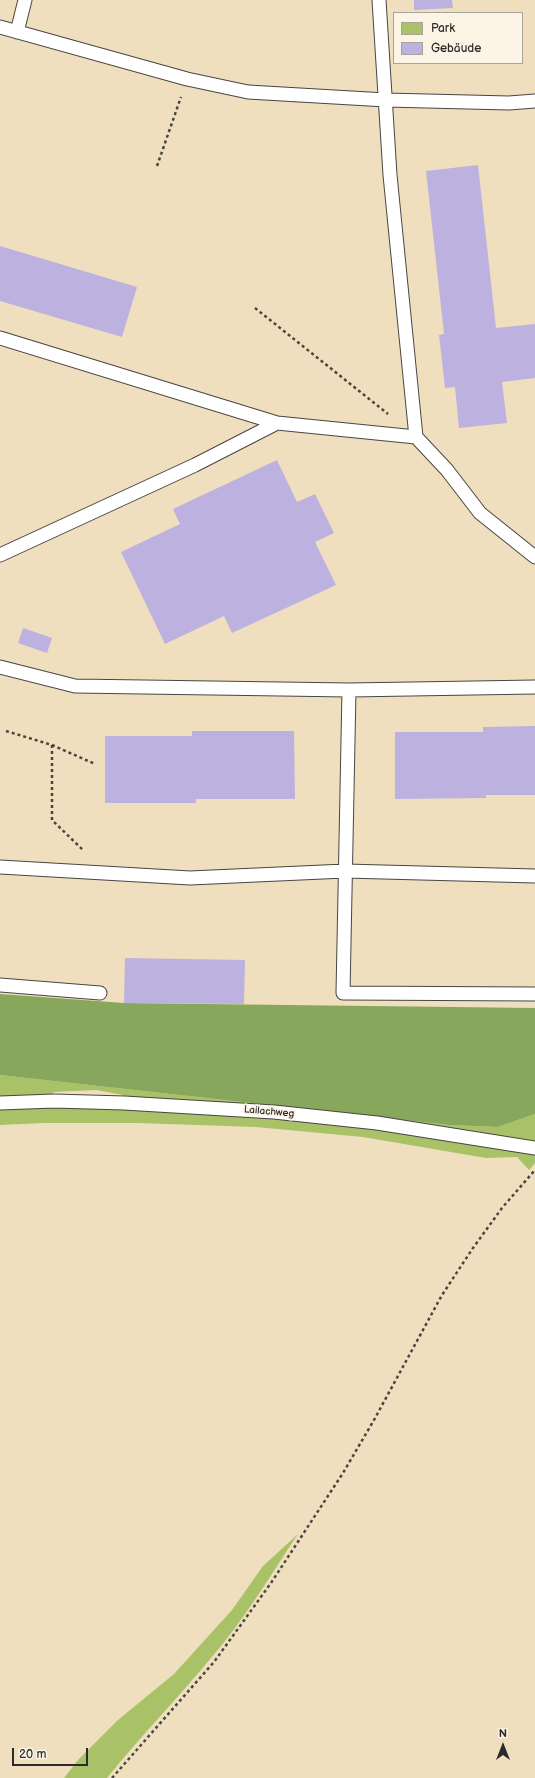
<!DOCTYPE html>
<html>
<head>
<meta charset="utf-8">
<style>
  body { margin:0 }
  #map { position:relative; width:535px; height:1778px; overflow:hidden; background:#efdfbe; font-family:"Balsamiq Sans",sans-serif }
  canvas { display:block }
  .legend { position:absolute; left:393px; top:12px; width:130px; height:52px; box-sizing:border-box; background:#fcf5e5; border:1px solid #a8a49b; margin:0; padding:5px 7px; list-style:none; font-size:12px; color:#2b2b2b }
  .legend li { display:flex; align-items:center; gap:8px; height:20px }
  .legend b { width:20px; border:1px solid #a8a49b }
  .north { position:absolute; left:483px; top:1726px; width:40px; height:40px; -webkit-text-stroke:3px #fcf5e5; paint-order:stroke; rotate:0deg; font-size:11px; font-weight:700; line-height:16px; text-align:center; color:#2b2b2b }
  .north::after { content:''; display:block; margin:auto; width:14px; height:18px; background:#2b2b2b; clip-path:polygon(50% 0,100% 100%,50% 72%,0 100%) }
  .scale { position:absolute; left:12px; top:1748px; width:76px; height:18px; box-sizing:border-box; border:2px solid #2b2b2b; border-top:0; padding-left:5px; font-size:12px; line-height:14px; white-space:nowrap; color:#2b2b2b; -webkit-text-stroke:3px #fcf5e5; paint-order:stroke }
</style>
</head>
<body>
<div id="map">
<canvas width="535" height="1778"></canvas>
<ul class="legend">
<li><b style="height:11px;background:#a9c167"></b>Park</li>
<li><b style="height:11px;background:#bdb1e0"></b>Gebäude</li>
</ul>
<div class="north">N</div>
<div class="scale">20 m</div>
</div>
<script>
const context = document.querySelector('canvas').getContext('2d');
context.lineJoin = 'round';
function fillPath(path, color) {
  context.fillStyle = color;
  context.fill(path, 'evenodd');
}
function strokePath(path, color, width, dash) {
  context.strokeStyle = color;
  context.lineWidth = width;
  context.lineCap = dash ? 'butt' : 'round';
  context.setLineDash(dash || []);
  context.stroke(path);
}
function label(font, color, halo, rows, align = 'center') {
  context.font = font + ' "Balsamiq Sans",sans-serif';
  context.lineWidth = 4;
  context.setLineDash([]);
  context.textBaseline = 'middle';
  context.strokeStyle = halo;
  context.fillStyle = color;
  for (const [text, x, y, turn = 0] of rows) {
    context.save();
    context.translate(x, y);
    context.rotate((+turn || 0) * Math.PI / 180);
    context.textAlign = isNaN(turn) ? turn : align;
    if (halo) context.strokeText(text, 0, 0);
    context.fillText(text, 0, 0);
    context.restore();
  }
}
fillPath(new Path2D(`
  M0,1075L449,1125L498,1127L535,1114V1141L127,1101L123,1095L96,1090L53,1092V1097L0,1098Z
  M0,1106L125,1107L376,1126L535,1153V1163L529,1170L517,1157L486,1158L363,1137L256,1127L137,1123H44L0,1125Z
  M298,1534C270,1576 244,1620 211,1658C177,1699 140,1737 107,1778H64L78,1760L118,1720L174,1674L232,1610L263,1566Z`), '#a9c167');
fillPath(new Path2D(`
  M0,994L124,1003L535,1008V1114L498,1127L449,1125L0,1075Z`), '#86a75c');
fillPath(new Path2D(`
  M414,0H452L453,8L414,10Z
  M478,165L496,328L535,324V378L502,382L507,423L459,428L455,387L445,388L439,335L444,334L426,171Z
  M0,246L137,287L122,337L0,301Z
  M277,460L297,502L315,494L334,533L315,542L336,585L232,633L224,616L165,644L121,552L180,524L173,509Z
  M23,628L52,638L47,653L18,643Z
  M535,726V795H486V798L395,799V732H483V727Z
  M192,731H294L295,799H196V803H105V736H192Z
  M125,958L245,960L244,1004L124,1003Z`), '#bdb1e0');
const lane = new Path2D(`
  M379,0L390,175L416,437
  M0,27L187,79L248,92L386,100L509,103L535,101
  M17,32L25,0
  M0,338L277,423
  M0,555L195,465L277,423L416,437L447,470L480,513L535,557
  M0,667L75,686L349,690L535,687
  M349,690L343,993L535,994
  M0,867L190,878L345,871L535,876
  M0,985L100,993
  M0,1103L54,1101L124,1103L274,1112L377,1123L535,1148`);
strokePath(lane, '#484641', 15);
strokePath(new Path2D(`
  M157,166L181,97
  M255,308L388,414
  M6,731L52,745V820L84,851
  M52,745L95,764
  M112,1778L214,1662L271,1583L343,1473L374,1420L442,1295L473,1248L502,1208L535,1170`), '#484641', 2.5, [3, 3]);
strokePath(lane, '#fff', 13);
label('10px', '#2b2b2b', '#fcf5e5', [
  ["Lailachweg",269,1112,5]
]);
</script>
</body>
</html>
